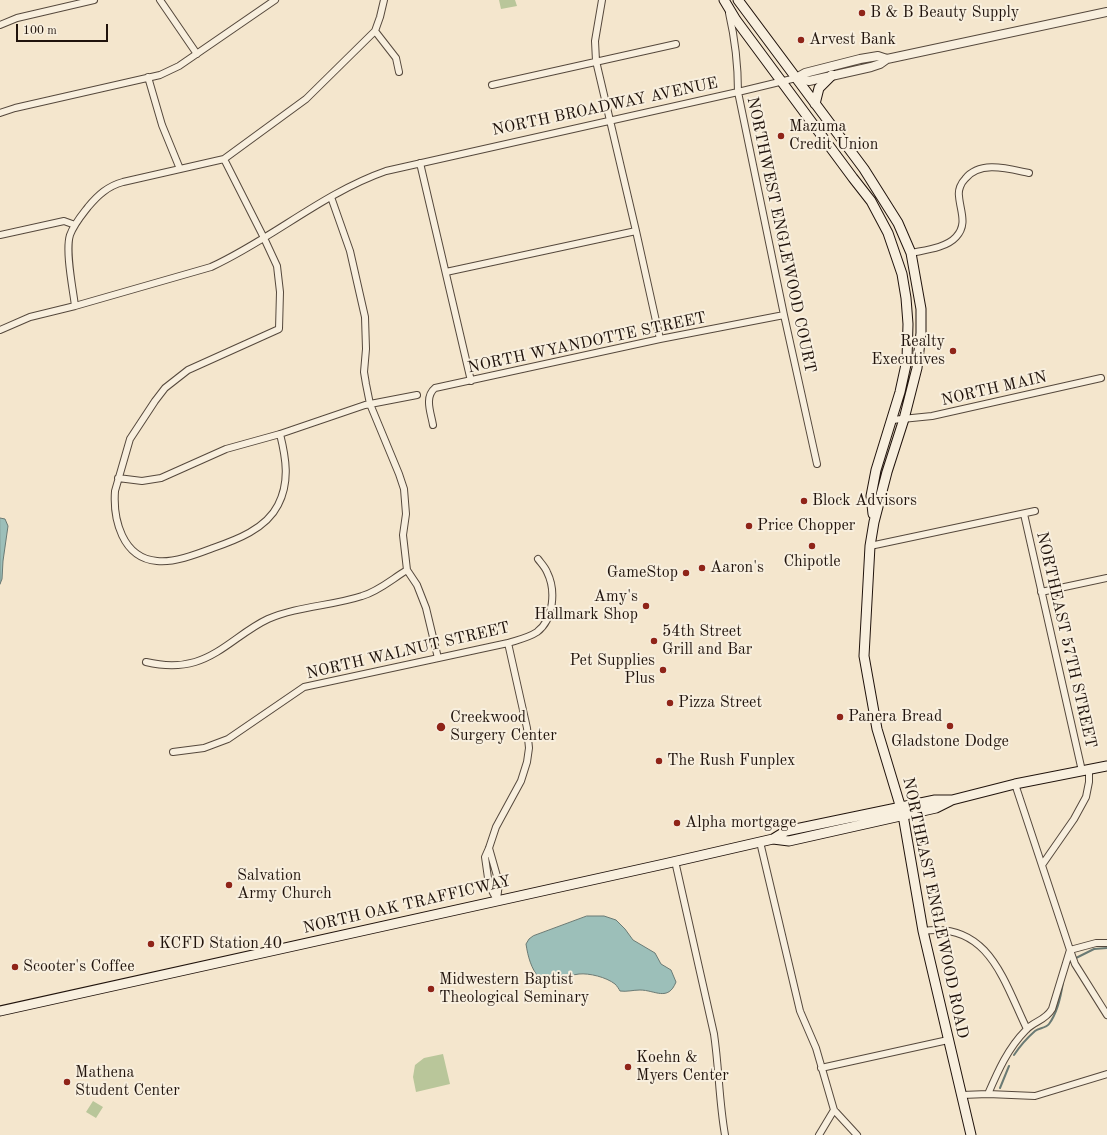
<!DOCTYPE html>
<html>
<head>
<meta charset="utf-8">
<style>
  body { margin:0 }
  #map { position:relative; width:1107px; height:1135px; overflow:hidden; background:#f4e6cd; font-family:"Old Standard TT",serif }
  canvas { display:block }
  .scale { position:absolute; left:16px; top:24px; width:92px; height:18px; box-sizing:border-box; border:2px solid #20130c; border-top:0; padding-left:5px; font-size:12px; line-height:14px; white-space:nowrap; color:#20130c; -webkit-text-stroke:3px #f8efde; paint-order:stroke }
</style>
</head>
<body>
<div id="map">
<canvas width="1107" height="1135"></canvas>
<div class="scale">100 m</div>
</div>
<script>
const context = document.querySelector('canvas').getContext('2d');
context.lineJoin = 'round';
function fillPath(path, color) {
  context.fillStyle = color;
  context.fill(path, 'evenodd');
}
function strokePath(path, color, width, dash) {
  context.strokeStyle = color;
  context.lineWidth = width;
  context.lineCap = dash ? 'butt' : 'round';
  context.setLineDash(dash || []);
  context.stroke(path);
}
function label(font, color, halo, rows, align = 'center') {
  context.font = font + ' "Old Standard TT",serif';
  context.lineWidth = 4;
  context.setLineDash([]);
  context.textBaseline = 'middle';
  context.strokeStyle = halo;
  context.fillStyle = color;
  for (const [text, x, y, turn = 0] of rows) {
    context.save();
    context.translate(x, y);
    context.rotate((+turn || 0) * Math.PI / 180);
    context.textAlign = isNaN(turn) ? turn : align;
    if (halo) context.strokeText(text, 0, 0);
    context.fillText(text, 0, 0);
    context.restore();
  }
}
fillPath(new Path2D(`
  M499,0H515L517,6L501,9Z
  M443,1054L450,1084L416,1092L413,1077L415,1065L424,1058Z
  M93,1101L103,1107L96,1118L86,1112Z`), '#b9c69a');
const water = new Path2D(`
  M0,518L5,519L8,526L3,561L2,579L0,584Z
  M587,916H604L616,920L625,929L633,940L655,953L661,964L671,970L676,982C668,1002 655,990 640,990C633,990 627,992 620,991C619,989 617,986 615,984C606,977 589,973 579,974C563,976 557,982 539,978C531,968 528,957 526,944L529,939L533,936Z`);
fillPath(water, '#9cbfb9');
strokePath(water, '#6a7a74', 1);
strokePath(new Path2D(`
  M1076,958L1094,949L1107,948
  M1014,1055C1020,1046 1027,1038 1035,1031C1039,1028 1046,1028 1049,1024C1058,1012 1061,996 1063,982
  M1000,1088L1009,1066`), '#6a7a74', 2);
const minor = new Path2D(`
  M160,0L197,54
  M602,0L595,41L596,61L636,231L660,339
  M729,13C735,39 738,65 738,92L784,315L817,464
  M0,25L17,18L94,0
  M375,31L396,58L399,72
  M148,77L162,125L180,169
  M492,85L676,44
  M0,113L15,108L160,75L179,66L275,0
  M224,159L264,238L277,266L280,292L279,329L188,370L165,388L155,401L130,439L115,491C113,519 122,558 157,561C174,563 197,554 213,548C236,540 266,529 278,505C290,482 286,458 280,434
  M420,163L471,381
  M331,197L350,251L365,317L366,349L364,372L366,384L370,404L399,474L404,489L406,514L403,535L407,570L417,585L426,608L438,658
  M0,235L64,221L75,225
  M911,253C925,250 946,248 956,237C968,224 960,211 959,196C958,190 961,183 965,179C980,160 1009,169 1029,173
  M446,272L636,231
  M75,306C73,289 65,251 70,235C74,224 81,216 88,207C98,195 108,186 123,182L224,159L306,99L375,31L380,17L384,0
  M0,330L30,317L75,306L211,267C272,239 323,193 386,171L738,92L796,78
  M892,420L932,416L1101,378
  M433,425C431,413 424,397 435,388L660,339L784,315
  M118,478L142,481L161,478L226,449L280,434L365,405L417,395
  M1024,514L1082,771
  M870,546L1035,511
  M1041,592L1107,578
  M146,662C163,666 178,667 195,662C222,654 242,631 268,619C298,606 332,606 362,596C379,591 392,579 407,570
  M173,752L204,748L228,739L304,687L508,643C517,640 528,638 537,632C554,619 556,590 547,572C545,567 541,563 538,559
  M760,842L800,1011L816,1048L834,1110L857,1135
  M489,848L499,883L497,900
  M675,861L714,1034C719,1068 719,1101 725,1135
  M1042,865L1074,819L1086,797L1089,782V770
  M497,900L489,885L485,857L489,848L496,827L521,781L527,762L529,748L527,728L508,643
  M923,931C989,921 1004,982 1027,1029
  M1107,943H1096L1070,950L1075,964L1107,1015
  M821,1068L948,1040
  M988,1094C998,1071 1008,1048 1026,1030C1034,1021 1045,1021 1052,1009L1070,950L1015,784
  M962,1095L988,1094L1035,1096L1107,1074
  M819,1135L834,1110`);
const tertiary = new Path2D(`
  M796,78L809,81L871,67L880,64L887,59L1107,12
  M796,78L805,73L860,59L878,56L887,59`);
const secondary = new Path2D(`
  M724,0L736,20L853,178L871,201L888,233L902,274L906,298L908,324L907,360L900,392L876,470L871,496L873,514
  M738,0L864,169L898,223L911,253L921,309V333L917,368L904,419L887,472L874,522L870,546L864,656L877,729L903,815L923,931L971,1135
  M815,104L819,88L832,75
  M773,839L789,841L936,808L952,800L1015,784L1107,766
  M0,1011L664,864L773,839L786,831L935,800H952`);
strokePath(minor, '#55483c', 8);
strokePath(tertiary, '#55483c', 10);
strokePath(secondary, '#20130c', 11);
strokePath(minor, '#f8efde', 6);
strokePath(tertiary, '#f8efde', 8);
strokePath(secondary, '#f8efde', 9);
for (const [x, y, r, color] of [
  [862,13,4,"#8f2418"],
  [801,40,4,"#8f2418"],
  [781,136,4,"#8f2418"],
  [953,351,4,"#8f2418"],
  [804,501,4,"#8f2418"],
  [749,526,4,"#8f2418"],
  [812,546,4,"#8f2418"],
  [702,568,4,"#8f2418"],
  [686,573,4,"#8f2418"],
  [646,606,4,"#8f2418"],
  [654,641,4,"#8f2418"],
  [663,670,4,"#8f2418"],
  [670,703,4,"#8f2418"],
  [840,717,4,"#8f2418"],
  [950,726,4,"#8f2418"],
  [441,727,5,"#8f2418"],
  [659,761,4,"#8f2418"],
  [677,823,4,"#8f2418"],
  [229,885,4,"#8f2418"],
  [151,944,4,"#8f2418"],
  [15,967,4,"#8f2418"],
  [431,989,4,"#8f2418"],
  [628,1067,4,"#8f2418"],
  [67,1082,4,"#8f2418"]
]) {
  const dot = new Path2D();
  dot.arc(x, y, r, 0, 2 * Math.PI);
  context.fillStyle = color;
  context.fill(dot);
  strokePath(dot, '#f8efde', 1.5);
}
label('16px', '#20130c', '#f8efde', [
  ["B & B Beauty Supply",870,13],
  ["Arvest Bank",809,40],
  ["Mazuma",789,127],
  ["Credit Union",789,145],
  ["Realty",945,342,"right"],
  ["Executives",945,360,"right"],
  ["Block Advisors",812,501],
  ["Price Chopper",757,526],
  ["Chipotle",812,562,"center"],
  ["Aaron's",710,568],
  ["GameStop",678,573,"right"],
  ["Amy's",638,597,"right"],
  ["Hallmark Shop",638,615,"right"],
  ["54th Street",662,632],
  ["Grill and Bar",662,650],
  ["Pet Supplies",655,661,"right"],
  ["Plus",655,679,"right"],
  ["Pizza Street",678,703],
  ["Panera Bread",848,717],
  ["Creekwood",450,718],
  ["Surgery Center",450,736],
  ["Gladstone Dodge",950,742,"center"],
  ["The Rush Funplex",667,761],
  ["Alpha mortgage",685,823],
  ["Salvation",237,876],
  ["Army Church",237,894],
  ["KCFD Station 40",159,944],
  ["Scooter's Coffee",23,967],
  ["Midwestern Baptist",439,980],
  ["Theological Seminary",439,998],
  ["Koehn &",636,1058],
  ["Myers Center",636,1076],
  ["Mathena",75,1073],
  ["Student Center",75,1091]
], 'left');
label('16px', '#20130c', '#f8efde', [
  ["NORTH BROADWAY AVENUE",605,107,-12],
  ["NORTHWEST ENGLEWOOD COURT",781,235,78],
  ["NORTH WYANDOTTE STREET",587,343,-12],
  ["NORTH MAIN",994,389,-13],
  ["NORTHEAST 57TH STREET",1066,640,77],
  ["NORTH WALNUT STREET",408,651,-13],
  ["NORTH OAK TRAFFICWAY",407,905,-13],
  ["NORTHEAST ENGLEWOOD ROAD",935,908,78]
]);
</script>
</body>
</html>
